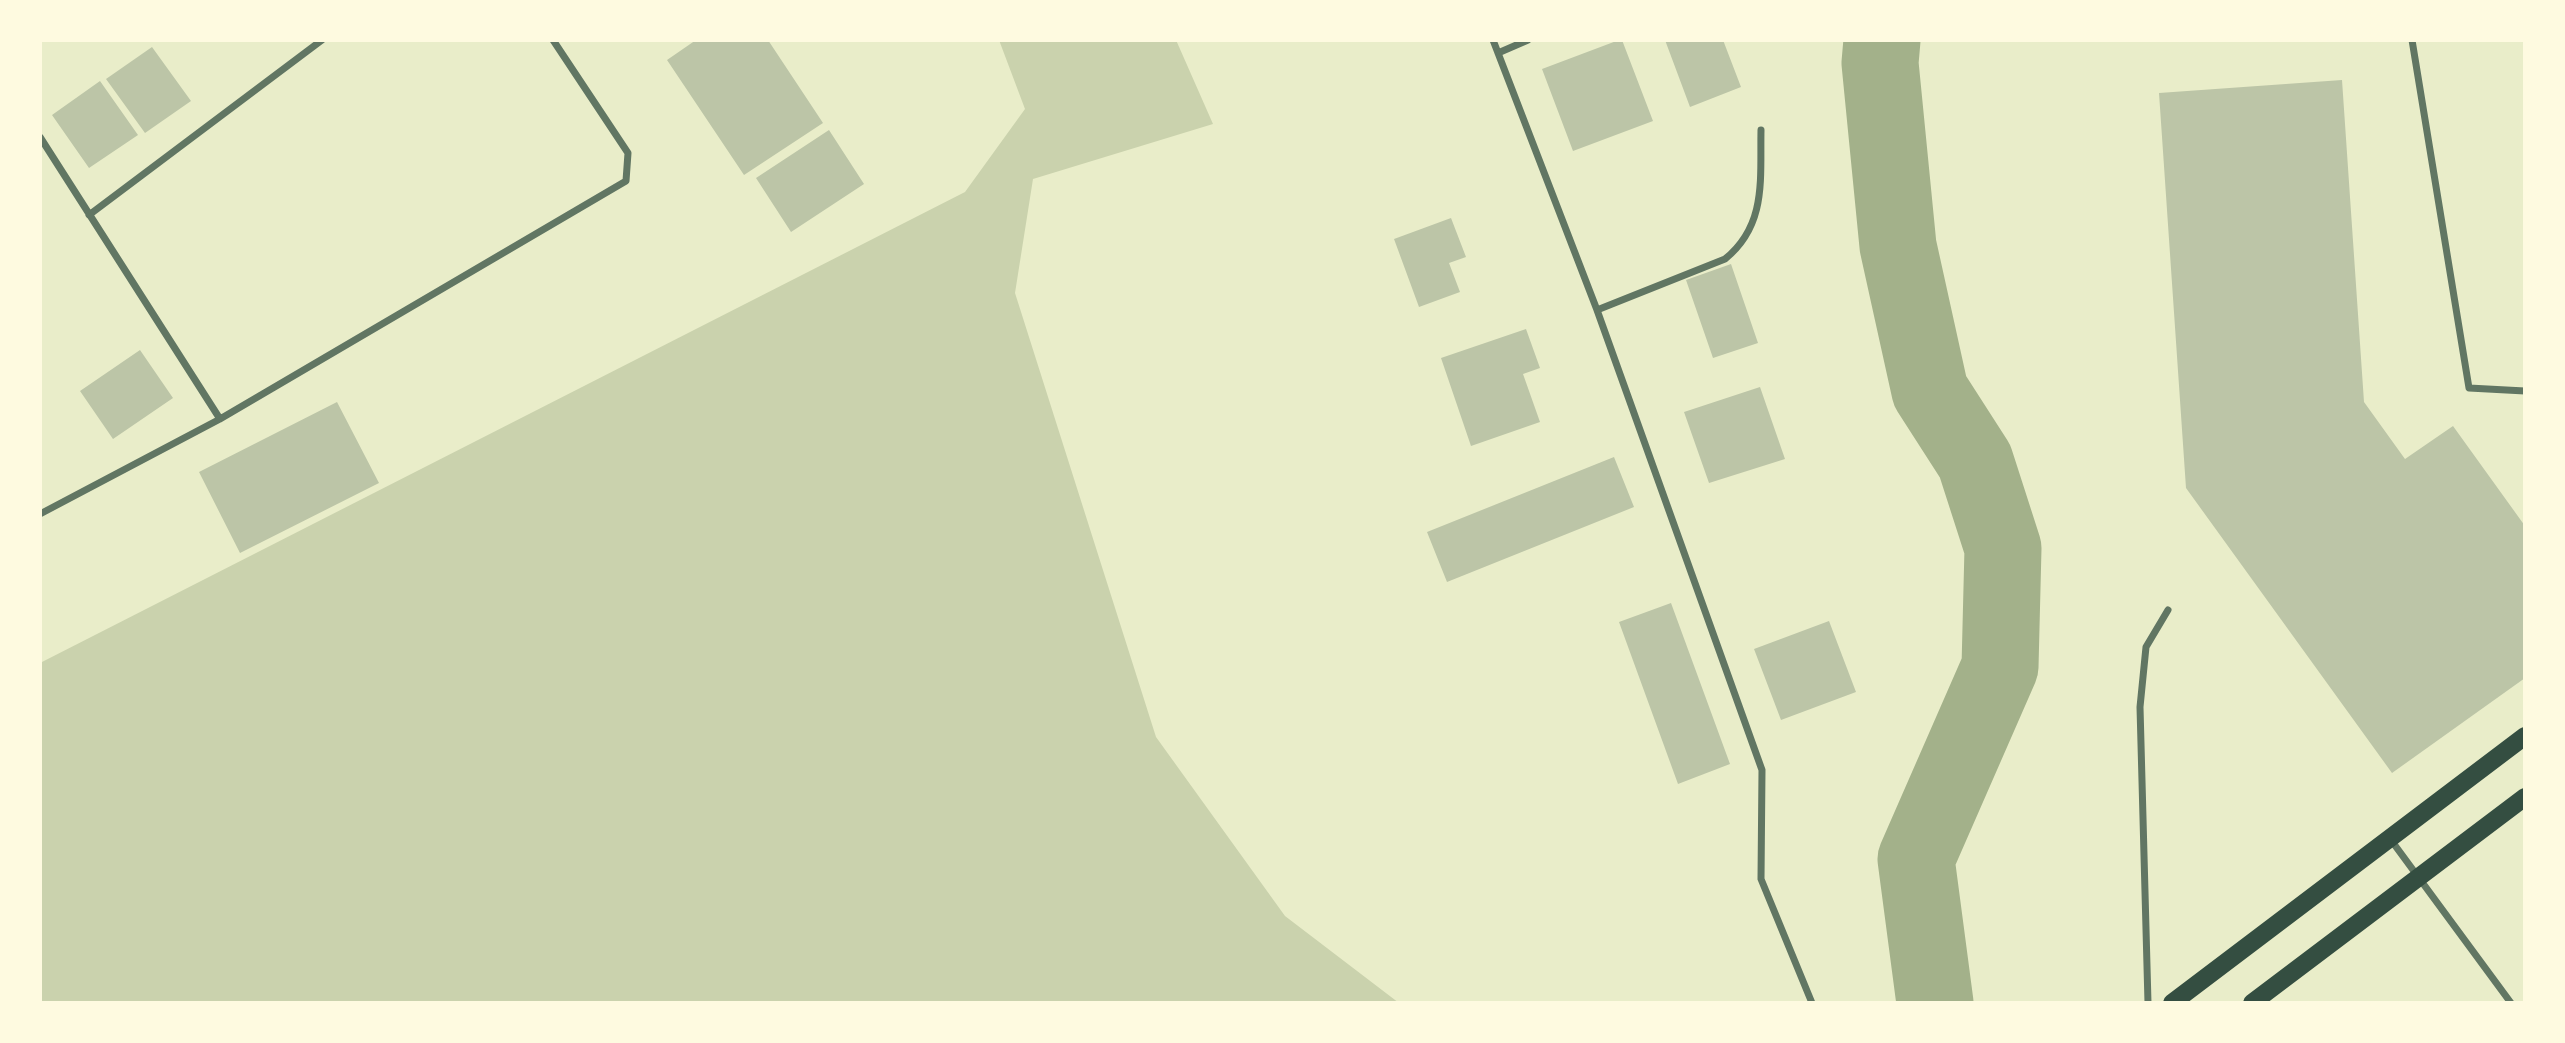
<!DOCTYPE html>
<html>
<head>
<meta charset="utf-8">
<style>
  body { margin:0 }
  #map { position:relative; width:2565px; height:1043px; overflow:hidden; background:#e9edc9; font-family:"Sofia Sans Condensed",sans-serif }
  canvas { display:block }
  .frame { position:absolute; inset:0; border:42px solid #fefae0; pointer-events:none }
</style>
</head>
<body>
<div id="map">
<canvas width="2565" height="1043"></canvas>
<div class="frame"></div>
</div>
<script>
const context = document.querySelector('canvas').getContext('2d');
context.lineJoin = 'round';
function fillPath(path, color) {
  context.fillStyle = color;
  context.fill(path, 'evenodd');
}
function strokePath(path, color, width, dash) {
  context.strokeStyle = color;
  context.lineWidth = width;
  context.lineCap = dash ? 'butt' : 'round';
  context.setLineDash(dash || []);
  context.stroke(path);
}
fillPath(new Path2D(`
  M999,40H1176L1213,124L1033,179L1015,293L1156,737L1285,916L1399,1003H40V663L965,192L1025,109Z`), '#cad2ad');
strokePath(new Path2D(`
  M1882,40L1880,63L1898,246L1930,391L1975,461L2003,548L2000,667L1916,859L1935,1003`), '#a3b18a', 77);
fillPath(new Path2D(`
  M696,40H768L823,123L744,175L667,60Z
  M1619,40H1622L1653,121L1573,151L1542,69Z
  M1665,40H1723L1741,87L1690,107Z
  M152,47L191,101L145,133L106,79Z
  M2342,80L2364,402L2405,459L2453,426L2525,526V678L2392,773L2186,488L2159,93Z
  M100,81L138,135L89,168L52,115Z
  M829,130L864,184L791,232L756,178Z
  M1451,218L1466,257L1449,263L1460,292L1419,307L1394,239Z
  M1731,264L1758,343L1713,358L1686,280Z
  M1526,329L1540,368L1523,374L1540,422L1471,446L1441,358Z
  M140,350L173,398L113,439L80,391Z
  M1760,387L1785,459L1709,483L1684,412Z
  M337,402L379,483L240,553L199,472Z
  M1614,457L1634,507L1447,582L1427,532Z
  M1671,603L1730,764L1678,784L1619,622Z
  M1829,621L1856,692L1781,720L1754,649Z`), '#bcc5a7');
strokePath(new Path2D(`
  M1493,40L1597,310L1762,770L1761,879L1812,1003
  M2412,40L2469,388L2525,391
  M1498,53L1528,40
  M40,137L220,419
  M89,215L322,40
  M1597,310L1725,259C1767,225 1760,179 1761,130
  M40,514L220,419L626,181L628,153L553,40
  M2391,840L2511,1003
  M2148,1003L2140,707L2146,647L2168,610`), '#617663', 7);
strokePath(new Path2D(`
  M2172,1003L2525,736
  M2252,1003L2525,797`), '#344e41', 18);
</script>
</body>
</html>
